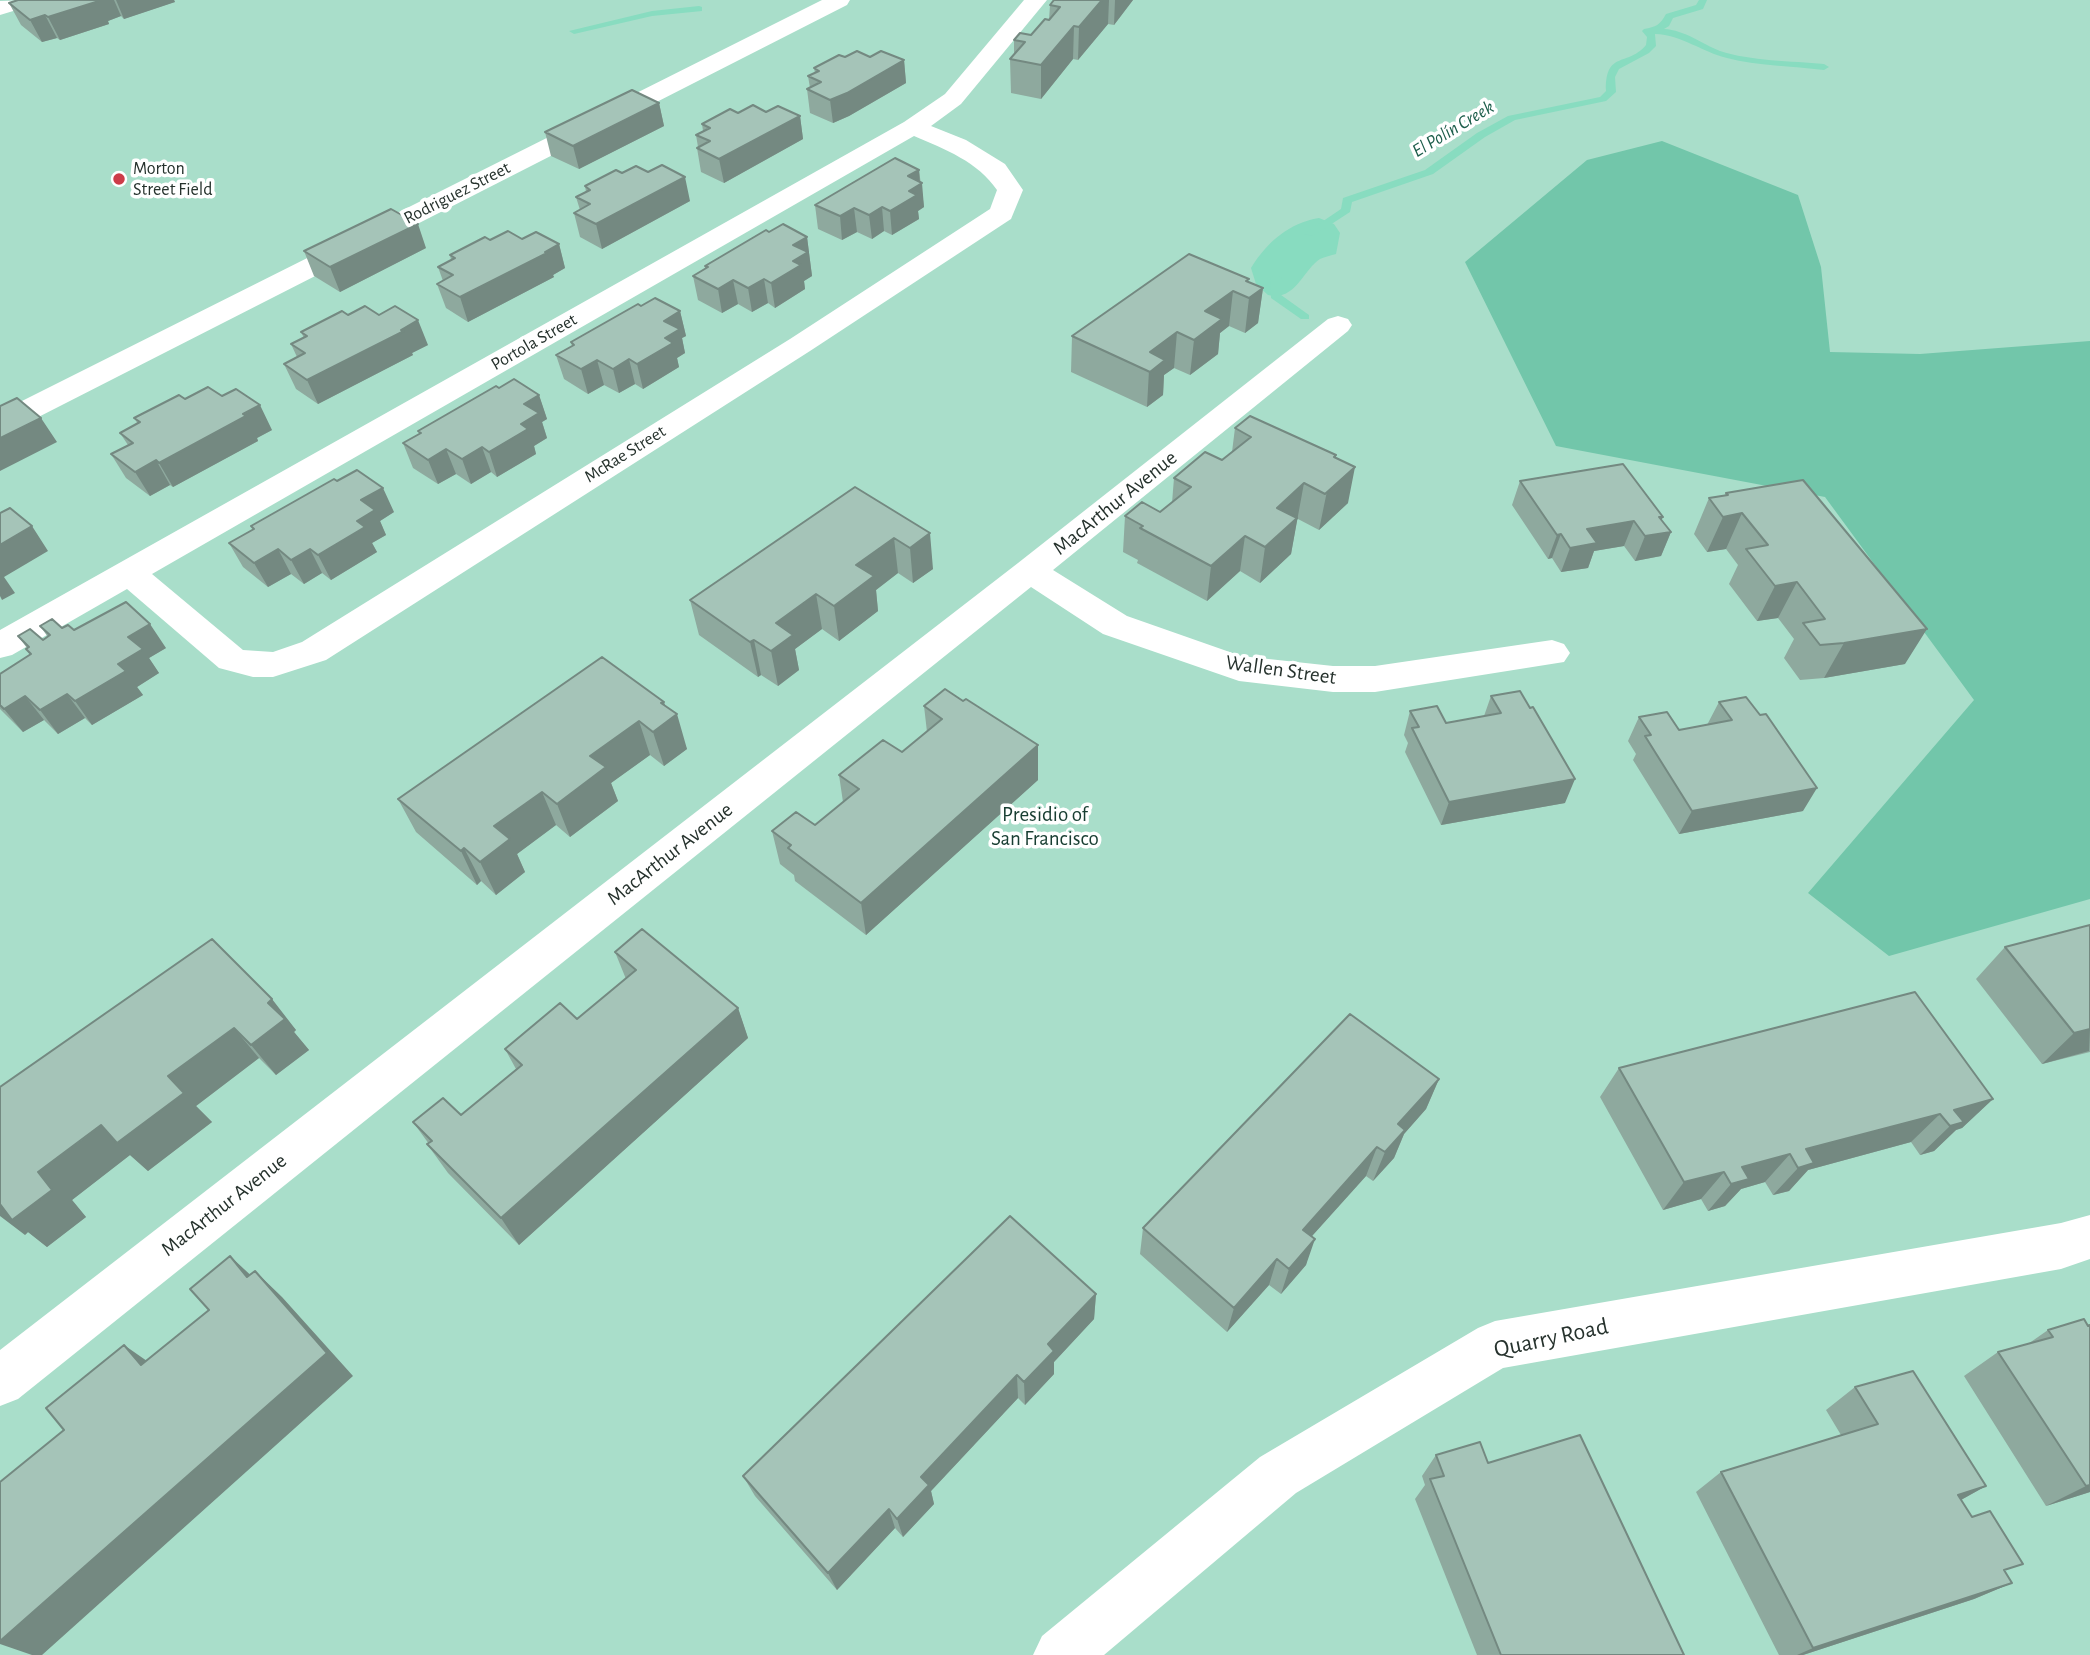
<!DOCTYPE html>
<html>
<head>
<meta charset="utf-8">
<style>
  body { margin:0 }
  canvas { display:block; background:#e4fef4 }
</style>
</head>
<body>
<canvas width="2090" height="1655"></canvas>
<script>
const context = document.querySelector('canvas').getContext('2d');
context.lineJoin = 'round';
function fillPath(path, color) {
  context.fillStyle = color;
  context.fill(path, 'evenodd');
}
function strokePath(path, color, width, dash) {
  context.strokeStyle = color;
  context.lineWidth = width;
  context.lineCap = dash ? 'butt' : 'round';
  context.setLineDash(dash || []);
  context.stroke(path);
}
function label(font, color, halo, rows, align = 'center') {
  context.font = font + ' "Alegreya Sans",sans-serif';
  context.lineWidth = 7;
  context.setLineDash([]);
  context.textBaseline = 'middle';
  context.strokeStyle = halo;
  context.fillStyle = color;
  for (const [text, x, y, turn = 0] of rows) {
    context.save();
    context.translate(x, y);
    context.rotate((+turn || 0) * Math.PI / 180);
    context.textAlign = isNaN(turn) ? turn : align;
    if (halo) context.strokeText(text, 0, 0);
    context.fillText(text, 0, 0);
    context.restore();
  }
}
fillPath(new Path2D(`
  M0,0H2090V1655H0Z`), '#a9deca');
fillPath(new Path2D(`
  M1662,141L1798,195L1821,267L1830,352L1920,354L2090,341V899L1889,956L1808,893L1974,700L1825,497L1556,446L1465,262L1587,160Z`), '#72c6aa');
fillPath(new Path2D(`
  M1319,218L1334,224L1340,233L1336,254C1331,255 1325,257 1320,259C1303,270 1295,302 1268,295L1256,284L1251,268C1267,242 1289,223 1319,218Z`), '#88dcc0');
fillPath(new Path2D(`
  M1699,0H1707L1703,9L1673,18L1669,26L1664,29C1685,30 1702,44 1720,51C1750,61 1792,61 1824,64L1829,67L1824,70C1792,66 1758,66 1727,58C1702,52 1682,35 1655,34L1656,46L1649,53L1619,69L1615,77L1616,92L1606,101L1515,120L1485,137L1433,174L1352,202L1350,212L1313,236L1304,234L1341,209L1343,198L1425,170L1477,133L1508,116L1600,97L1606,91C1605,50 1628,67 1646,45L1647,37L1642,31L1644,29C1656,27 1660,25 1666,14L1696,5Z
  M699,6L702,7V11L652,16L574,34L569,31L652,11Z
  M1276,275L1282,278L1281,295L1309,315V319H1301L1271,298L1270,278Z`), '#88dcc0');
fillPath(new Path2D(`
  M36,0L33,5L0,15V1Z
  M822,0H850L847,5L11,431L0,433V412Z
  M1024,0H1047L961,104L931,126L966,140L1005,164L1023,190L1011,219L810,351L326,660L273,677H253L219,668L127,589L12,655L0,658V630L904,122L945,94ZM914,136C945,149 978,162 997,190L990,209L790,339L302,642L273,652L243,650L152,574Z
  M1338,316L1348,319L1352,325L1348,331L1053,570L1127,616L1241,656L1333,666H1375L1552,640L1564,644L1570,653L1564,662L1375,692H1333L1239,681L1103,634L1031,587L18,1399L0,1406V1350L1018,563L1328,319Z
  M2090,1215V1259L2061,1269L1503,1368L1296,1493L1104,1655H1033L1042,1636L1260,1457L1478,1328L1495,1321L2061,1223Z`), '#fff');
fillPath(new Path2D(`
  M18,0H174L175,2L124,19L121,16L108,21L109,24L60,40L57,38L42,42L21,25L9,3Z
  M1054,0H1133L1114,25L1108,24L1078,60L1073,59L1041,99L1011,93L1010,59L1014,55V40L1031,35L1049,20L1050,5Z
  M845,57H870L904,60L906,83L849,116L833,123L810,113L807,89L810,88L808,76L815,73L814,68Z
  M659,103L664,126L579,169L551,156L545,132Z
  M766,112L800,116L803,139L724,183L701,172L697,148L698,147L696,135L703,131L702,124L738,113Z
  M919,170L924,207L918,211L919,219L892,235L884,231L872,239L857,232L842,240L818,229L815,205Z
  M622,173L690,201L602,249L580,237L574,213L580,210L576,197L586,192L585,186Z
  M769,232L807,237L812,276L804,281L805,289L775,308L768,303L752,312L738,304L722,313L698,300L693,276L705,269V266Z
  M522,239L559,244L565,268L553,275L554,277L468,322L446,308L437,284L443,281L438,267L451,260L450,255Z
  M426,248L340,292L314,276L304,251Z
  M1249,282L1263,288L1258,323L1245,333L1229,326L1220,333L1218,354L1190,375L1174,368L1164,375L1163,395L1147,407L1071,372L1072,336Z
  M641,306L680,311L686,336L682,338L685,353L677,358L679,367L643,389L635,384L619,393L604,385L588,394L564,379L556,355L572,346L571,342Z
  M348,315L428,345L412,353L413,355L318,404L296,389L284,364L297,357L291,344L304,338L301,332Z
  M499,388L539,395L547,419L542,422L547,438L534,446L536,454L497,477L491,472L471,484L456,474L438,484L413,468L403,443L419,434L418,431Z
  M185,399L272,430L257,438L258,441L173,487L170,485L150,496L126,478L111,454L128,445L120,433L138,424L134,418Z
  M1235,428L1336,455L1335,458L1348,503L1319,530L1298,519L1297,520L1291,554L1260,583L1240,571L1207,601L1137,563L1138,560L1123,552L1125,516L1160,512L1172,503L1174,478L1222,460L1232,452Z
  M1520,481L1661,520L1671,532L1661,556L1635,561L1624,546L1594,551L1588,568L1561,572L1552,558L1548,559L1512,505Z
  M855,487L933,569L913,583L898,573L876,590L878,611L839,641L822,629L795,649L799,670L778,686L761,675L758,677L699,635L690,600Z
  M1726,493L1905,664L1824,678L1800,680L1784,658L1794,639L1778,618L1757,621L1729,584L1738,565L1726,549L1707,552L1694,534L1709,498L1724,496Z
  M394,512L380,521L386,535L372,543L377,552L331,580L322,573L304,584L291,574L268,587L243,567L229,543L253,529L251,526Z
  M40,626L74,630L166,648L149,658L159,673L137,687L143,695L92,725L85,718L58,734L44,720L23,732L0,709V674L30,655L26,649L27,648L18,636L43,640L48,637Z
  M1491,696L1565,803L1441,825L1405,752L1408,743L1404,735L1410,711L1446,723L1484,716Z
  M1719,702L1803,811L1679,834L1633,760L1636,754L1628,741L1639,717L1679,730L1707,725Z
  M666,706L687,749L664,766L650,755L611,783L618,801L570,837L556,825L517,854L525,872L496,895L481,881L477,885L416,832L398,799Z
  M924,706L1038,780L866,935L795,881L794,875L780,864L772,831L815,825L843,802L839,775L902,752L927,732Z
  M2090,925V1052L2042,1064L1976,979L2005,947Z
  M212,939L296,1030L294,1032L309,1050L276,1075L259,1058L196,1106L212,1122L148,1171L130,1155L72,1200L86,1217L47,1247L28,1232L25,1235Z
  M615,952L738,1008L748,1038L519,1245L448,1173L427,1144H429L413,1122L461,1115L516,1069L505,1049L577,1019L626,979Z
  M1619,1068L1993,1099L1962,1128L1956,1130L1934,1151L1920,1155L1911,1142L1808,1170L1789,1191L1773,1195L1765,1182L1741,1189L1725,1206L1708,1211L1701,1199L1663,1210L1600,1097Z
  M1439,1079L1426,1109L1404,1134L1394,1158L1373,1181L1366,1176L1312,1236L1306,1265L1281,1294L1269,1285L1227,1332L1140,1254L1143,1228Z
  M1096,1294L1094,1319L1054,1362V1374L1025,1405L1018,1398L931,1491L934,1504L903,1537L895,1528L837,1590L755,1496L743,1476Z
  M2084,1319L2090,1492L2046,1506L1964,1376L1998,1352L2028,1344L2048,1330Z
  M1855,1387L1986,1486L1961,1500L2012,1583L1974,1599L1803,1655H1779L1696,1492L1721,1472L1841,1435L1826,1410Z
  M1436,1455L1488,1463L1684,1655H1477L1415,1499L1425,1485L1422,1476Z`), '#8ea99e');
fillPath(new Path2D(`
  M96,0H114L121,16L108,21L109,24L60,40L48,17Z
  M116,0H174L175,2L124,19Z
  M1102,0H1109L1108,24L1078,60L1079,27Z
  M1115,0H1133L1114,25Z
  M45,15L57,38L42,42L30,20Z
  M1074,26L1073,59L1041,99V65Z
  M904,60L906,83L849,116L833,123L830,100Z
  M659,103L664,126L579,169L573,146Z
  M800,116L803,139L724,183L719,159Z
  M919,170L920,184L922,183L924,207L918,211L919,219L892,235L890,211L908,176Z
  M685,177L690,201L602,249L596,224Z
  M882,207L884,231L872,239L869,215Z
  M854,208L857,232L842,240L840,216Z
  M418,224L426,248L340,292L330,267Z
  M807,237L812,276L804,281L805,289L775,308L771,283L793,245Z
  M559,244L565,268L553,275L554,277L468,322L460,297Z
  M764,279L768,303L752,312L748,288Z
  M733,280L738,304L722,313L718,289Z
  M1263,288L1258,323L1245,333L1249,298Z
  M1233,291L1229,326L1220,333L1218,354L1190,375L1194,340L1205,311Z
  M680,311L686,336L682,338L685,353L677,358L679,367L643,389L637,364L665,338L664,321Z
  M418,320L428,345L412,353L413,355L318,404L307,380Z
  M1177,332L1174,368L1164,375L1163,395L1147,407L1150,352Z
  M629,359L635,384L619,393L613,369Z
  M597,360L604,385L588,394L581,369Z
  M539,395L547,419L542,422L547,438L534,446L536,454L497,477L489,452L521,424L524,404Z
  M260,405L272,430L257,438L258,441L173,487L159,463Z
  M41,418L57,442L0,471V438Z
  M482,447L491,472L471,484L462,459Z
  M446,449L456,474L438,484L428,460Z
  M1336,455L1329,490L1355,467L1348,503L1319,530L1334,457Z
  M156,460L170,485L150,496L135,472Z
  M1304,483L1291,554L1260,583L1265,547L1277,508Z
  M383,488L394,512L380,521L386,535L372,543L377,552L331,580L318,555L357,521L361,500Z
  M1742,513L1726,549L1707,552L1723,517Z
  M1659,517H1663L1655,535L1671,532L1661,556L1635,561L1645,536Z
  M1634,521L1624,546L1594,551L1588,568L1561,572L1570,548L1587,529Z
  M32,526L48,551L4,577L15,593L2,600L0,596V545Z
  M930,533L933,569L913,583L910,548Z
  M1561,534L1552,558L1548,559L1557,535Z
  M1245,536L1240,571L1207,601L1211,566Z
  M894,538L898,573L876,590L878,611L839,641L834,606L856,565Z
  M278,549L291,574L268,587L254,563Z
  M310,549L322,573L304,584L291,560Z
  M1797,582L1778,618L1757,621L1775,586Z
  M816,594L822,629L795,649L799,670L778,686L771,651L776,623Z
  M150,624L166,648L149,658L159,673L137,687L143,695L92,725L75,701L118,664L128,637Z
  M1927,629L1905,664L1824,678L1844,643Z
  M754,640L761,675L758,677L750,642Z
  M67,694L85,718L58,734L40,710Z
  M25,696L44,720L23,732L4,709Z
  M664,702L670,720L677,714L687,749L664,766L653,732L661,703Z
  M639,721L650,755L611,783L618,801L570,837L557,804L590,756Z
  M1038,745V780L866,935L861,903Z
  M1575,779L1565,803L1441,825L1449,802Z
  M1817,788L1803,811L1679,834L1692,811Z
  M542,792L556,825L517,854L525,872L496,895L480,862L494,826Z
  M464,848L481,881L477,885L461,851Z
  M272,999L296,1030L294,1032L309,1050L276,1075L251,1045L268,1003Z
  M738,1008L748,1038L519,1245L501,1218Z
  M234,1028L259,1058L196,1106L212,1122L148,1171L130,1155L72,1200L86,1217L47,1247L28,1232L25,1235L0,1216V1203L38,1172Z
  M2090,1029L2089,1051L2042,1064L2074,1033Z
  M1439,1079L1426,1109L1404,1134L1394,1158L1373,1181L1385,1152L1398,1124Z
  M1993,1099L1962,1128L1956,1130L1934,1151L1920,1155L1950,1126L1954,1110Z
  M1940,1114L1911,1142L1808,1170L1789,1191L1773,1195L1798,1168L1806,1149Z
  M1377,1147L1366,1176L1294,1256L1303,1230Z
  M1790,1154L1765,1182L1741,1189L1725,1206L1708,1211L1731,1184L1742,1167Z
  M1724,1172L1701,1199L1663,1210L1684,1182Z
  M1315,1239L1306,1265L1281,1294L1289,1269Z
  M230,1256L258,1282L247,1277Z
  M1277,1259L1269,1285L1227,1332L1234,1308Z
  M255,1271L282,1297L353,1376L42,1655H32L0,1644V1641Z
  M1096,1294L1094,1319L1054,1362V1374L1025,1405L1024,1382L1048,1344Z
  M124,1345L157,1368L141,1365Z
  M1017,1375L1018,1398L931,1491L934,1504L903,1537L897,1519L921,1477Z
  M2090,1485V1492L2046,1506L2086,1486Z
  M1986,1486L1950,1506L1958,1495Z
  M889,1509L895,1528L837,1590L828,1573Z
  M2012,1583L1974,1599L1803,1655H1797L1813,1648Z`), '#748981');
const building = new Path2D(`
  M18,0H97L99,1L48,17L45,15L30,20L9,3Z
  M1054,0H1102L1079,27L1074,26L1041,65L1010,59L1025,42L1014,40L1020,33L1031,35L1045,19L1049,20L1060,7L1050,5Z
  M857,51L870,57L881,51L904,60L847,93L830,100L807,89L821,82L808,76L819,71L814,68L839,55L845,57Z
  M632,90L659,103L573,146L545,132Z
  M753,105L766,112L778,106L800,116L719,159L697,148L710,141L696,135L710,128L702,124L730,109L738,113Z
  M895,158L919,170L908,176L922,183L909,191L917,195L890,211L882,207L869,215L854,208L840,216L815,205Z
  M662,165L685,177L596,224L574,213L590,204L576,197L590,190L585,186L616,170L622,173L636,166L648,172Z
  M391,209L418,224L330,267L304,251Z
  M783,224L807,237L793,245L808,252L793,261L801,265L771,283L764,279L748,288L733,280L718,289L693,276L708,267L705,266L766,230L769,232Z
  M508,231L522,239L536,232L559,244L545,252L547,253L460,297L437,284L453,275L438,267L455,258L450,255L485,237L490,240Z
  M1189,254L1249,279L1246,281L1263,288L1249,298L1233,291L1205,311L1222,319L1194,340L1177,332L1150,352L1165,360L1150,372L1072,336Z
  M655,298L680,311L664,321L680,329L665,338L673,343L637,364L629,359L613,369L597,360L581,369L556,355L574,345L571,342L638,304L641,306Z
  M365,306L379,315L395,306L418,320L401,330L404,331L307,380L284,364L305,353L291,344L307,336L301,332L342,311L348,315Z
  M514,379L539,395L524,404L539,413L521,424L528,429L489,452L482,447L462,459L446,449L428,460L403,443L421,433L418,431L496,386L499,388Z
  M208,387L222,396L236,389L260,405L243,414L246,416L159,463L156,460L135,472L111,454L133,443L120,433L140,422L134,418L179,395L185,399Z
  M17,398L41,418L0,438V406Z
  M1250,416L1336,455L1334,457L1355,467L1325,494L1304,483L1277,508L1297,518L1265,547L1245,536L1211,566L1140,528L1143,526L1125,516L1142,502L1160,512L1191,487L1174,478L1205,452L1222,460L1251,437L1235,428Z
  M1623,464L1663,517H1659L1671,532L1645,536L1634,521L1587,529L1597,543L1570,548L1561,534L1557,535L1520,481Z
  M357,470L383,488L361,500L375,510L357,521L365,527L318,555L310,549L291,560L278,549L254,563L229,543L254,529L251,526L334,479L337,481Z
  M1803,480L1927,629L1844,643L1820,645L1803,623L1825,619L1797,582L1775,586L1746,549L1768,545L1742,513L1723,517L1709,498L1728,495L1726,493Z
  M855,487L930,533L910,548L894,538L856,565L874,576L834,606L816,594L776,623L793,635L771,651L754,640L750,642L690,600Z
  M10,508L32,526L0,545V513Z
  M126,602L150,624L128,637L143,649L118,664L126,671L75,701L67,694L40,710L25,696L4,709L0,705V674L31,654L26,649L29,647L18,636L30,629L43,640L50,635L40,626L52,619L62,628L68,625L74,630Z
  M602,657L664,702L661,703L677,714L653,732L639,721L590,756L606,767L557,804L542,792L494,826L510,839L480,862L464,848L461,851L398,799Z
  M945,689L963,701L966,699L1038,745L861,903L788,848L791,845L772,831L796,812L815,825L859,789L839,775L883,740L902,752L942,719L924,706Z
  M1520,691L1530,708L1533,707L1575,779L1449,802L1412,728L1419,727L1410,711L1437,706L1446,723L1501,713L1491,696Z
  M1746,697L1760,715L1766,714L1817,788L1692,811L1645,736L1651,735L1639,717L1667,712L1679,730L1732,720L1719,702Z
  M2090,925V1029L2074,1033L2005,947Z
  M642,929L738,1008L501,1218L427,1144L432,1141L413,1122L443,1098L461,1115L522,1065L505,1049L560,1003L577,1019L636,970L615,952Z
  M212,939L272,999L268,1003L285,1019L251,1045L234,1028L168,1076L184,1093L117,1143L101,1125L38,1172L52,1190L12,1220L0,1204V1087Z
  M1915,992L1993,1099L1954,1110L1964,1122L1950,1126L1940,1114L1806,1149L1814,1163L1798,1168L1790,1154L1742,1167L1749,1179L1731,1184L1724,1172L1684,1182L1619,1068Z
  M1350,1014L1439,1079L1398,1124L1405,1130L1385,1152L1377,1147L1303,1230L1315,1239L1289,1269L1277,1259L1234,1308L1143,1228Z
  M1010,1216L1096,1294L1048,1344L1054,1351L1024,1382L1017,1375L921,1477L929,1485L897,1519L889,1509L828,1573L743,1476Z
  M230,1256L247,1277L255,1271L327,1353L0,1641V1482L64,1430L46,1408L124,1345L141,1365L209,1310L190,1289Z
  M2084,1319L2088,1326L2090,1325V1485L2086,1486L1998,1352L2053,1337L2048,1330Z
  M1913,1371L1986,1486L1958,1495L1972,1517L1990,1511L2023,1564L2004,1570L2012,1583L1813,1648L1721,1472L1878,1424L1855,1387Z
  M1580,1435L1684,1655H1501L1430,1479L1444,1476L1436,1455L1480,1442L1488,1463Z`);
fillPath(building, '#a5c4b8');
strokePath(building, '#748981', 2);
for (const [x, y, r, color] of [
  [119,179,7,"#cc3c49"]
]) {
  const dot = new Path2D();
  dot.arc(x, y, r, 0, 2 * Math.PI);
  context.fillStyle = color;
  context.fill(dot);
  strokePath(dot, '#fff', 2.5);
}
label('18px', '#26322d', '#fff', [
  ["Morton",133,169],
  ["Street Field",133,190]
], 'left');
label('18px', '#26322d', '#fff', [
  ["Rodriguez Street",457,193,-27],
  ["Portola Street",534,342,-30],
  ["McRae Street",625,454,-32]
]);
label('italic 19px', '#1b5d4a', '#fff', [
  ["El Polín Creek",1453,129,-31]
]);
label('21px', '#26322d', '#fff', [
  ["MacArthur Avenue",1115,503,-39],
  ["Wallen Street",1281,670,8],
  ["MacArthur Avenue",670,854,-38],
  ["MacArthur Avenue",224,1205,-38]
]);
label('21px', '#183e32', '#fff', [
  ["Presidio of",1045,815],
  ["San Francisco",1045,839]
]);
label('24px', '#26322d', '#fff', [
  ["Quarry Road",1551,1338,-12]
]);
</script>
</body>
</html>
